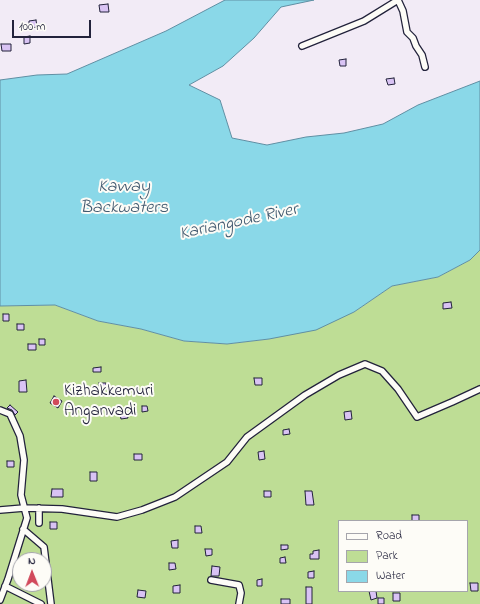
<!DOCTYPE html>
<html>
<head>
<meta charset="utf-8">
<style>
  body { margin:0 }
  #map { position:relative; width:480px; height:604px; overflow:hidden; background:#f2ebf6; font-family:"Indie Flower",sans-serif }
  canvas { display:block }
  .legend { position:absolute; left:338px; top:520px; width:130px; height:72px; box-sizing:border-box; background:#fdfcf7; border:1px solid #a5a5ac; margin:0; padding:5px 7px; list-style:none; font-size:12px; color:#22223b }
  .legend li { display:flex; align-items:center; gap:8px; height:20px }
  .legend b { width:20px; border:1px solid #a5a5ac }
  .north { position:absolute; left:12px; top:552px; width:40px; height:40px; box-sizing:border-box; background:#fdfcf7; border:1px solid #a5a5ac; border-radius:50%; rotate:359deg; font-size:11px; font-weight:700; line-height:16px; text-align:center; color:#22223b }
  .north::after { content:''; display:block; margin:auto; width:14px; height:18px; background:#d1495b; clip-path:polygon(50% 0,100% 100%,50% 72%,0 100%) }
  .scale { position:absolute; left:12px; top:20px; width:79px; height:18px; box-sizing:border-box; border:2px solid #22223b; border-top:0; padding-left:5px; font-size:12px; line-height:14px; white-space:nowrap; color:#22223b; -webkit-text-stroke:3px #fdfcf7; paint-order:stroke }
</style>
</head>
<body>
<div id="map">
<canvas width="480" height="604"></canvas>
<ul class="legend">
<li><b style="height:5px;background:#fdfcf7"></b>Road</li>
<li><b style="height:11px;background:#bedd95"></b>Park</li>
<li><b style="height:11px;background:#8ad8e8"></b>Water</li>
</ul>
<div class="north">N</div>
<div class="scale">100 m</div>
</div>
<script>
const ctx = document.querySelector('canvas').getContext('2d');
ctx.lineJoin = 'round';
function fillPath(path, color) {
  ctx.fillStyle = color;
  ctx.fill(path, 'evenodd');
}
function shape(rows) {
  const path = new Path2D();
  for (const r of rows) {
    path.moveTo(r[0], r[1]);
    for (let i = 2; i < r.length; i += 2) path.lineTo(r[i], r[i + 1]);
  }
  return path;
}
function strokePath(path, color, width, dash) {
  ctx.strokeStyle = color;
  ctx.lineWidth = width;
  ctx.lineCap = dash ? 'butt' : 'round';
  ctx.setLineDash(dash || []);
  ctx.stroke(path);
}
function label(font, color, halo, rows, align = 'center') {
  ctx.font = font + ' "Indie Flower",sans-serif';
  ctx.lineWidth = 4;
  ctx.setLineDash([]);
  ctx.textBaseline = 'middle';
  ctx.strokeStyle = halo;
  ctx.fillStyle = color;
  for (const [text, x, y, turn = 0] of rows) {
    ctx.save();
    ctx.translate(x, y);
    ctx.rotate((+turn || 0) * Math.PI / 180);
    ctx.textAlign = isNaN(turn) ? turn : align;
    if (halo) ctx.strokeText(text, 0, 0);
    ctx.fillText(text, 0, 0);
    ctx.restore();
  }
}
const green = shape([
  [480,250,480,604,0,604,0,306,55,305,98,321,141,329,184,341,227,344,269,339,354,312,392,286,438,277,470,260],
  [339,521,467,521,467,591,339,591],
  [20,560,44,560,44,584,20,584]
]);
const water = shape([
  [225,0,314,0,281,7,254,38,223,66,189,85,220,100,232,138,267,145,306,137,344,133,383,124,418,105,480,81,480,250,470,260,438,277,392,286,354,312,316,330,269,339,227,344,184,341,141,329,98,321,55,305,0,306,0,80,37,75,67,74,166,31,225,0]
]);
const building = shape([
  [108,4,109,12,100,12,99,5,108,4],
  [36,20,37,27,29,28,29,21,36,20],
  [30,36,30,43,24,44,24,37,30,36],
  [1,44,11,44,11,51,2,51,1,44],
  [346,59,346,66,340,66,339,60,346,59],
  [394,78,395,84,388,85,386,79,394,78],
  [451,302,452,308,443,309,443,303,451,302],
  [3,314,9,314,9,321,3,321,3,314],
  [17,324,24,324,24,330,17,330,17,324],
  [39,339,45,339,45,345,39,345,39,339],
  [28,344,36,344,36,350,28,350,28,344],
  [101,367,101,372,93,372,93,368,101,367],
  [254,378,262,378,262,385,255,385,254,378],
  [26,380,27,392,19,392,19,381,26,380],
  [99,383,106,383,106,390,99,390,99,383],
  [54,396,62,401,58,408,50,403,54,396],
  [10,405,18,412,15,415,12,410,7,408,10,405],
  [142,406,147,406,148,411,142,412,142,406],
  [92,409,99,409,99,414,92,414,92,409],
  [351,411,352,419,345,420,344,412,351,411],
  [127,413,128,418,121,419,120,414,127,413],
  [289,429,290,434,283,435,283,430,289,429],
  [264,451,265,459,259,460,258,452,264,451],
  [134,454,142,454,142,460,134,460,134,454],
  [7,461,14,461,14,467,7,467,7,461],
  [90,472,97,472,97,481,90,481,90,472],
  [52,489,63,489,63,497,51,497,52,489],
  [264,491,271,491,271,497,264,497,264,491],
  [305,491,312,491,314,505,306,505,305,491],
  [412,515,419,515,419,521,412,521,412,515],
  [50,522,57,522,57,529,50,529,50,522],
  [195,526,201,526,202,533,195,533,195,526],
  [178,540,178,548,172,548,171,541,178,540],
  [281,545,288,545,288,549,281,550,281,545],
  [205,549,212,549,212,555,206,556,205,549],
  [319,550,319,559,310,559,310,554,313,554,313,551,319,550],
  [285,557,286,563,280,563,280,558,285,557],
  [169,563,175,563,176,569,169,570,169,563],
  [212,566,220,567,219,576,211,576,212,566],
  [314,571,314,578,308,578,308,572,314,571],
  [262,579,262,586,257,586,257,580,262,579],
  [470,583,478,583,478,591,471,591,470,583],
  [180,585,180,593,173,593,173,586,180,585],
  [306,587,312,587,312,604,306,604,306,587],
  [138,590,146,591,145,598,137,597,138,590],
  [369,591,376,591,377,598,371,600,369,591],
  [393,593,400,593,400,601,393,601,393,593],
  [378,598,384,598,384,604,378,604,378,598],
  [281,599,290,599,290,604,281,604,281,599]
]);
const minor = shape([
  [398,0,403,11,407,32,413,38,416,46,422,55,425,67],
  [302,46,364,21,398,0],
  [0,410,10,414,20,436,24,460,21,495,27,518,8,579,0,600],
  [39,508,39,523],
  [0,510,24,508,62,509,117,517,142,510,175,497,227,462,247,437,305,395,339,375,365,364,382,371,398,389,417,417,452,402,480,389],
  [23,529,44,547,51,604],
  [211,580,239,585,241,593,239,604],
  [5,586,41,604]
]);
const markers = [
  [56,402,4,"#d1495b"]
];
const poiNames = [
  ["Kizhakkemuri",64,392],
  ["Anganvadi",64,412]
];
const waterNames = [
  ["Kavvay",124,188],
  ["Backwaters",124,209],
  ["Kariangode River",239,223,-12]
];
fillPath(green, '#bedd95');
fillPath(water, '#8ad8e8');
strokePath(water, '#608fa3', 1);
fillPath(building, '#d9c3f4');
strokePath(building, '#22223b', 1);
strokePath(minor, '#22223b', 8);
strokePath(minor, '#fdfcf7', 5.5);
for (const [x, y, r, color] of markers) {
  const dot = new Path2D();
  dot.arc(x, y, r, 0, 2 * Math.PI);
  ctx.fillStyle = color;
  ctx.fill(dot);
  strokePath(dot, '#fdfcf7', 1.5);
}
label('17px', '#22223b', '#fdfcf7', poiNames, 'left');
label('italic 18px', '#41596f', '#fdfcf7', waterNames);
</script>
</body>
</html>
